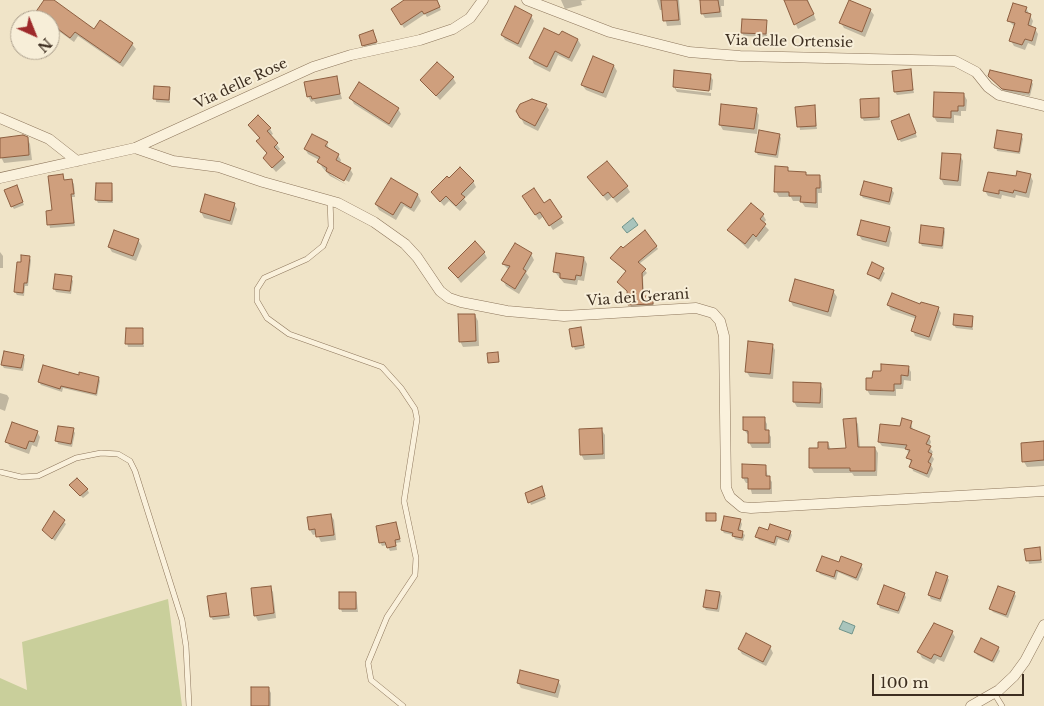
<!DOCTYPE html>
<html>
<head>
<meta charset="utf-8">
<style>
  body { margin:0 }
  #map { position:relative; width:1044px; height:706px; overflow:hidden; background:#f0e4c8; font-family:"Libre Baskerville",serif }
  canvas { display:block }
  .north { position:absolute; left:10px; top:10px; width:50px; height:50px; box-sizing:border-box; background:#f7eed8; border:1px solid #ada18e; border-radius:50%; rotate:136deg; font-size:14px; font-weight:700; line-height:20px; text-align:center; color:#3d2e20 }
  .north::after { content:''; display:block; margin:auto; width:18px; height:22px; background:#9e2a2b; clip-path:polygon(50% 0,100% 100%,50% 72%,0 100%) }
  .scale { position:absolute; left:872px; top:674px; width:152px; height:22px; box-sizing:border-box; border:2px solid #3d2e20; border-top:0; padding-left:6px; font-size:15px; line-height:18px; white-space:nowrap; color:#3d2e20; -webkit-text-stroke:4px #f7eed8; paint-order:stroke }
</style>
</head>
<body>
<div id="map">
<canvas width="1044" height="706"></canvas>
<div class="north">N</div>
<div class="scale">100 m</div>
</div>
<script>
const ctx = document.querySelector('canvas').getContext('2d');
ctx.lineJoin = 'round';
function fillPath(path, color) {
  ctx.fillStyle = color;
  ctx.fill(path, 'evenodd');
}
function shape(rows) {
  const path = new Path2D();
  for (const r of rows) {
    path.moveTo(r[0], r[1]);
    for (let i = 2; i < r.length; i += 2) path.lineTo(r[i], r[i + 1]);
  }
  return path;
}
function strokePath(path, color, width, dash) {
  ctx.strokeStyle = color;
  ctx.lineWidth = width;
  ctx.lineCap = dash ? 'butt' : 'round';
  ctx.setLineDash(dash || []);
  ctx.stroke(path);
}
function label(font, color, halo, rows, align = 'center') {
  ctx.font = font + ' "Libre Baskerville",serif';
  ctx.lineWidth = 4;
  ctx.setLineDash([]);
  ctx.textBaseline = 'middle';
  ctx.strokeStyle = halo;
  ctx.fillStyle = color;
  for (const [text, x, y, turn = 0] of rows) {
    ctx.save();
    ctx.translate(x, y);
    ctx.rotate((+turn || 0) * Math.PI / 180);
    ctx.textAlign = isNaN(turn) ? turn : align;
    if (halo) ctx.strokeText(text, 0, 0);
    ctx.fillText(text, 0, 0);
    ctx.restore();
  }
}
const green = shape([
  [168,599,182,706,0,706,0,678,27,690,22,642]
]);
const water = shape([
  [633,218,638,225,627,233,622,227,633,218],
  [843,621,855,626,852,634,839,629,843,621]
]);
const shadow = shape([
  [46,0,52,0,95,30,101,22,132,44,136,49,123,67,78,36,74,42,50,25,50,20,40,18,37,13],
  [409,0,437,0,441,10,427,17,425,14,404,28,392,9],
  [561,0,587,0,581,1,582,5,565,9],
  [657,0,679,0,681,25,667,26,663,10,660,10],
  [698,0,724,0,724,6,721,6,722,17,705,18,702,13,701,1],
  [785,0,808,0,816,20,798,29],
  [1026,8,1033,21,1031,27,1035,29,1038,34,1035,46,1028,43,1025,50,1014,46,1011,41,1015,27,1009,21],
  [870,10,874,15,865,37,844,28,841,23],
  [531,16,534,21,521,48,505,40,502,35],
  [766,21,767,37,744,36,742,33],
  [374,35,377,46,365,48,363,45],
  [578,40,581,45,572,62,558,55,550,72,534,64,531,58],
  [614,66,617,71,606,98,586,90,582,85],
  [676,71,710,75,713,80,712,90,676,86,676,89,711,93,711,96,677,92,674,87],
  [910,71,914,93,897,95,895,92],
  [990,76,1031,81,1033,84,1030,96,1005,92],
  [336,77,342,99,316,104,314,101,311,102,308,96],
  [453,78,456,83,440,100,421,80],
  [155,88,169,89,170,103,156,102],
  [964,95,967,100,966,111,961,111,961,116,954,115,954,123,937,122,934,117],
  [351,98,398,109,401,114,392,128,354,104],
  [878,100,880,120,864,121,862,118],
  [546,105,549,110,538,131,524,124,521,118],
  [814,107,817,129,800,130,797,108],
  [756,110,759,115,757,134,723,130,720,125],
  [910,119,917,137,901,142,899,139],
  [249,125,270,129,273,134,270,136,280,149,277,152,286,163,276,172,264,158,268,155,261,147,258,141,260,139],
  [779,135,781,138,778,158,758,155,756,152],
  [1021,135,1023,139,1020,154,997,151,996,147],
  [27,138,30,144,32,160,4,163,1,157,0,139],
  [327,143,329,150,338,155,341,160,340,163,350,169,353,174,349,182,330,171,330,174,347,185,330,176,322,167,319,160,308,154,305,149],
  [943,154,960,155,963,161,961,186,944,185,941,179],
  [787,168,790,173,819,176,822,182,822,193,818,193,818,208,805,207,801,201,793,201,791,197,779,197,776,192],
  [1030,175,1033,181,1029,198,1016,195,1015,198,1002,195,1001,199,988,196,985,191],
  [63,176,65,182,72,181,74,184,75,197,72,197,75,226,50,228,47,212,53,211],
  [589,178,627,187,630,192,617,203,612,197,607,201],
  [391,180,418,195,421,201,414,212,404,206,396,220,379,210,376,204],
  [449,180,473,181,476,187,464,199,467,203,460,211,449,201,444,206,432,192],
  [112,184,113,203,98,203,96,199],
  [18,190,24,205,14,209,12,206],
  [892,190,894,193,890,205,863,198,861,195],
  [526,201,544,204,549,201,564,223,553,230,544,216,539,220],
  [234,204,237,209,232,225,204,218,201,212],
  [763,215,766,220,763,224,769,230,759,242,756,239,748,249,728,230],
  [889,228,892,233,889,247,862,240,859,235],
  [944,229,945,232,943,249,922,246,920,242],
  [138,240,142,246,136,261,112,252,109,247],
  [656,246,658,249,639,264,647,273,643,277,644,298,652,297,654,306,631,308,629,292,619,282,626,272,612,258,623,250],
  [0,252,3,256,3,268,0,268],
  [484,252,487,258,461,283,449,268],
  [531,254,534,260,526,273,529,277,519,294,506,286,503,280,509,270,503,264],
  [29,257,31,260,28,286,25,286,24,296,17,295,15,292],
  [584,258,587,264,584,281,578,280,577,285,564,283,554,271],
  [873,264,885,273,881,282,868,273],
  [71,278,73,281,71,294,56,292,54,288],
  [833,291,837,297,831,317,793,306,790,300],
  [888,305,921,305,938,308,941,313,931,341,915,336,913,331,917,319,891,310],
  [475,315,478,321,479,346,463,347,460,341],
  [972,317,973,330,956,328,954,325],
  [580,328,585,348,575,350,574,347],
  [142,329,144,347,128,347,127,343],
  [772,345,775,350,773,379,750,377,746,371],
  [23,356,25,359,23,371,4,368,2,365],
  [908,367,911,372,911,381,904,380,903,389,896,389,896,396,870,395,867,390,874,379],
  [79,377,99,378,100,381,97,396,63,388,62,392,41,385,39,382],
  [820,384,823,389,823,408,797,407,794,402],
  [0,393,7,395,9,398,5,411,0,409],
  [764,419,767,424,767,431,771,437,771,448,752,448,749,442,749,436,744,430],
  [855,419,858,424,860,448,875,448,878,453,877,476,854,476,852,473,814,473,811,468,819,449,828,443,831,450,847,450],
  [911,423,913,430,929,437,931,442,929,447,933,452,931,455,934,459,931,465,933,469,929,478,913,471,907,449,882,446,879,442],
  [601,429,605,435,605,459,584,460,581,454],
  [73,430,75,433,72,447,58,444,57,441],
  [37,432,40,437,37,447,32,445,29,454,10,447,7,442],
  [1044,442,1044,466,1027,467,1024,462,1022,444],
  [765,466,768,477,772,482,772,494,752,494,749,483,746,483,743,478],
  [73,488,87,489,89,493,83,498],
  [543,491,546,499,531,505,530,502],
  [54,513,66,524,55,541,43,530],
  [331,515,334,520,336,540,321,542,317,534,313,535,310,530],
  [740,520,742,524,740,531,745,535,743,541,735,539,733,535,724,533,722,530],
  [395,523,401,542,396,543,397,550,390,551,387,545,382,546,380,542],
  [769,532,790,532,792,535,789,543,778,539,776,546,759,540,757,537],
  [1039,549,1042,563,1029,564,1026,550],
  [840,564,861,565,863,569,858,581,838,572,836,580,820,574,818,571],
  [947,577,949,580,941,602,931,599,929,595],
  [270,587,273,592,276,618,258,621,255,615],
  [720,593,722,596,719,612,706,610,704,607],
  [1014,593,1016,596,1008,618,993,612,991,609],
  [225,594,230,618,213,620,211,617],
  [356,594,358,612,342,612,341,609],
  [904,594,906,597,899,614,880,608,878,604],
  [952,632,955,637,944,662,937,659,934,664,922,658,919,652],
  [770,647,773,653,766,666,742,654,739,649],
  [998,648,1000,651,994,663,977,655,976,652],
  [558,681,561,686,558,698,521,688,518,683],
  [268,688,271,693,271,706,252,706]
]);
const building = shape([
  [44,0,54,0,94,29,100,20,133,43,120,63,75,32,70,38,50,23,50,20,45,20,35,13,44,0],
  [404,0,437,0,440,7,424,14,422,11,401,25,391,9,404,0],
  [661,0,677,0,679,20,663,21,661,0],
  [700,0,718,0,720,12,701,14,700,0],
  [784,0,807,0,814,14,794,25,784,0],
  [849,0,871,9,862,32,839,23,849,0],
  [1013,3,1027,7,1025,12,1031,14,1028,25,1036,28,1032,41,1025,39,1022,45,1009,41,1015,23,1007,21,1013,3],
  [515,6,532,15,518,44,501,35,515,6],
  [742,19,767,20,766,34,741,33,742,19],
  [544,28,559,35,562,31,578,39,569,58,555,51,547,67,529,58,544,28],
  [373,30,377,42,362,46,359,35,373,30],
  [593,56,614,65,603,93,581,85,593,56],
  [437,62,454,77,436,96,420,80,437,62],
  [911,69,913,90,894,92,892,71,911,69],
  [674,70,711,74,709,91,673,87,674,70],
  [990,70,1032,80,1029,93,1002,89,988,76,990,70],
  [337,76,340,94,312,99,311,96,307,97,304,82,337,76],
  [359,82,399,108,389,124,349,98,359,82],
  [154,86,170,87,169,100,153,99,154,86],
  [934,92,964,93,964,106,958,106,958,111,951,111,951,118,933,117,934,92],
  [879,98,879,117,861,118,860,99,879,98],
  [532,99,547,104,535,126,520,118,516,111,520,104,532,99],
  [721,104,757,108,754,129,719,125,721,104],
  [815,105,816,126,797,127,795,107,815,105],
  [909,114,916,133,898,140,891,121,909,114],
  [258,115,271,128,267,131,278,143,274,147,284,157,272,168,263,158,267,153,256,141,260,138,248,125,258,115],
  [759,130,780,134,776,155,755,152,759,130],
  [997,130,1022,134,1019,152,994,148,997,130],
  [312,134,328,142,325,146,339,154,336,160,351,168,344,181,326,171,327,168,317,162,320,157,304,149,312,134],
  [23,135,28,137,29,155,0,158,0,138,23,135],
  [942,153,961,154,958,181,940,179,942,153],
  [607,161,628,186,613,198,608,192,603,196,587,177,607,161],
  [775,166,788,167,788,171,806,172,806,175,820,175,820,188,816,188,816,203,800,202,801,196,789,196,789,192,774,192,775,166],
  [460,167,474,181,461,194,465,197,456,206,446,196,440,202,431,192,447,176,449,178,460,167],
  [1017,171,1031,174,1026,193,1014,190,1013,193,999,190,999,194,983,191,988,172,1016,176,1017,171],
  [63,174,64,180,72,179,74,194,71,194,74,223,47,225,46,211,52,210,48,176,63,174],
  [391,178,418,194,411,208,401,202,393,215,375,204,391,178],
  [864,181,892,188,889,202,860,195,864,181],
  [96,183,112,183,112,201,95,200,96,183],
  [17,185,23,202,11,207,4,190,17,185],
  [534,188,544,203,550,199,562,217,549,226,540,212,535,215,522,196,534,188],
  [205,194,235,203,230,221,200,212,205,194],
  [751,203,764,214,760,219,766,224,756,237,753,234,745,244,727,230,751,203],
  [861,220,890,227,886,242,857,235,861,220],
  [921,225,944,228,942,246,919,243,921,225],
  [114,230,139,239,133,256,108,247,114,230],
  [645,230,657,246,638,262,646,269,642,273,643,296,653,296,653,304,628,305,627,291,617,282,626,271,610,258,621,246,623,248,645,230],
  [475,241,485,252,458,278,448,268,475,241],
  [515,243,532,253,523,269,526,271,515,289,501,280,510,266,502,264,515,243],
  [556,253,584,257,581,276,576,275,575,280,560,278,560,273,553,272,556,253],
  [21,255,30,256,27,283,24,283,23,293,14,292,17,262,21,262,21,255],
  [872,262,884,268,879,279,867,274,872,262],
  [55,274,72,276,70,291,53,289,55,274],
  [795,279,834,290,828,312,789,301,795,279],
  [892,293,920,304,921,302,939,307,929,337,911,331,916,316,887,305,892,293],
  [458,314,475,314,476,341,459,342,458,314],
  [954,314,973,316,972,327,953,325,954,314],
  [581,327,584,345,572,347,569,329,581,327],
  [126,328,143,328,143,344,125,344,126,328],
  [748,341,773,344,770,374,745,372,748,341],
  [4,351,24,355,21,368,1,365,4,351],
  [498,352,499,362,488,363,487,353,498,352],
  [881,364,909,366,908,376,901,375,901,384,894,384,894,391,866,390,866,378,872,378,873,371,881,371,881,364],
  [43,365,79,375,79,372,99,377,96,394,61,386,60,389,38,382,43,365],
  [793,382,821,383,820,403,793,402,793,382],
  [743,417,765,417,765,430,769,430,769,443,748,443,748,431,743,430,743,417],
  [856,418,858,447,875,447,875,471,850,471,850,468,809,468,809,448,818,448,818,442,828,442,828,449,846,448,843,419,856,418],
  [902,418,912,421,910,428,930,436,926,444,931,446,928,452,932,454,928,462,931,464,927,474,909,467,912,460,906,458,910,450,905,449,907,445,878,442,880,424,900,426,902,418],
  [12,422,38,431,34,442,29,441,26,449,5,442,12,422],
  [58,426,74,428,71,444,55,441,58,426],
  [602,428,603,454,580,455,579,429,602,428],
  [1044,441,1044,460,1022,462,1021,443,1044,441],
  [742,464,766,465,766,476,770,476,770,489,748,489,748,478,742,478,742,464],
  [77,478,88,489,80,496,69,485,77,478],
  [542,486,545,496,528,503,525,493,542,486],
  [54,511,65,520,52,539,42,530,54,511],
  [706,513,716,513,716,521,706,521,706,513],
  [331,514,334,535,316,537,315,529,309,530,307,517,331,514],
  [724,516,741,519,738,530,743,531,742,538,732,536,733,533,721,530,724,516],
  [396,522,400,539,395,540,396,546,387,548,385,542,379,543,376,526,396,522],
  [770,524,791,531,788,540,776,536,774,543,755,537,759,527,768,530,770,524],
  [1040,547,1041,560,1026,561,1024,549,1040,547],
  [822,556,839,562,841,556,862,564,856,578,836,570,834,577,816,571,822,556],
  [936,572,948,576,940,599,928,595,936,572],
  [884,585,905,593,898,611,877,604,884,585],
  [271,586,274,613,254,616,251,588,271,586],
  [998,586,1015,592,1006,615,989,609,998,586],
  [706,590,720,592,717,609,703,607,706,590],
  [339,592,356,592,356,609,339,609,339,592],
  [226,593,229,615,210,617,207,596,226,593],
  [934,623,953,631,941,657,934,654,931,659,917,652,934,623],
  [746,633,771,646,763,662,738,649,746,633],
  [981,638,999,647,992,661,974,652,981,638],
  [520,670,559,680,555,693,517,683,520,670],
  [251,687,269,687,269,706,251,706,251,687]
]);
const lane = shape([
  [330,200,331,227,323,246,307,259,264,278,257,289,257,301,267,318,289,334,382,367,401,388,415,409,417,419,404,501,416,558,415,575,387,617,368,663,371,680,403,706],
  [0,472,21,477,38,476,76,458,101,453,118,454,130,461,135,471,182,620,186,646,189,706],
  [994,693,1002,706]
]);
const street = shape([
  [527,0,610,32,689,52,740,56,955,61,976,72,988,87,999,95,1044,106],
  [0,118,49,139,77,161],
  [135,148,173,161,219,167,263,182,338,203,374,222,405,244,417,257,440,291,449,298,461,302,507,311,564,316,696,308,713,313,720,321,724,336,726,488,730,497,742,507,751,508,1044,491],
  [0,178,135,148,313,67,351,55,420,40,453,29,470,18,483,0],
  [971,706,999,690,1014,676,1025,661,1044,625]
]);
const streetNames = [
  ["Via delle Ortensie",789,42,1],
  ["Via delle Rose",241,84,-25],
  ["Via dei Gerani",638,298,-4]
];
fillPath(green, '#c9cf9b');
fillPath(water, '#a9c4bc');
strokePath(water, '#6f938a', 1);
fillPath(shadow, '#0003');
fillPath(building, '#cf9f7d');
strokePath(building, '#8d5f41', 1);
strokePath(lane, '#8d765c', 6);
strokePath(street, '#8d765c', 11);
strokePath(lane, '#faf1dc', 5);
strokePath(street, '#faf1dc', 10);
label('14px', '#3d2e20', '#f7eed8', streetNames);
</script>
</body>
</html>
